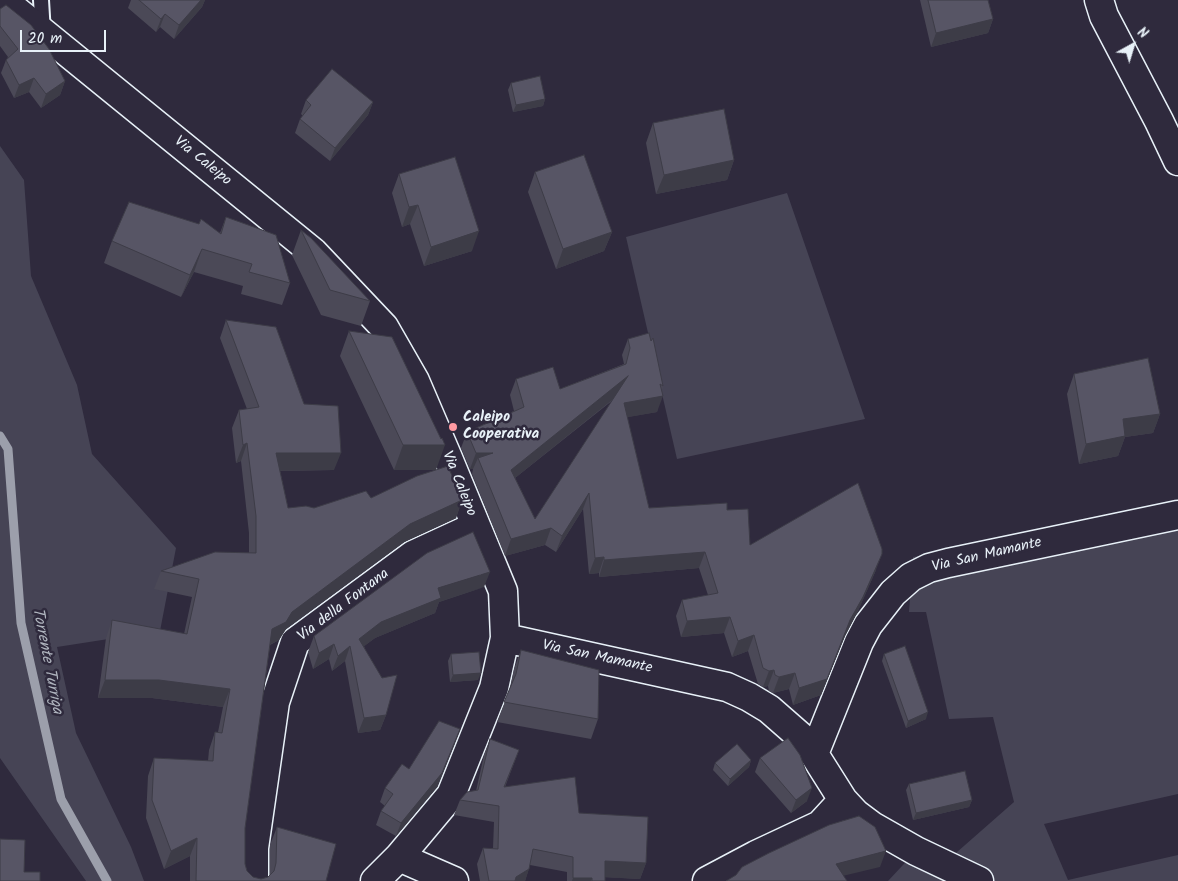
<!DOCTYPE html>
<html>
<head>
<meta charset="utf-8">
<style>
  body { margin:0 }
  #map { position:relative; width:1178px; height:881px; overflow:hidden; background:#2f2a3d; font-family:Kalam,sans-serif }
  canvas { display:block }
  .north { position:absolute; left:1108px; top:20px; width:50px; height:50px; -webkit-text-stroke:4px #2f2a3d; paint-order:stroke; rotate:39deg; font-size:14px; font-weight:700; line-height:20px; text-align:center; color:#e8f1f8 }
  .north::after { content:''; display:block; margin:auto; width:18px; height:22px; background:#e8f1f8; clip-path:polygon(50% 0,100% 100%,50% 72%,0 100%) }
  .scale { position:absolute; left:20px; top:30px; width:86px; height:22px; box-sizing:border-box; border:2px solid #e8f1f8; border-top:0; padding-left:6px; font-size:15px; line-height:18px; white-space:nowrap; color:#e8f1f8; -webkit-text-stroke:4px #2f2a3d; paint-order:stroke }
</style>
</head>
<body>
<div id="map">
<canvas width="1178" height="881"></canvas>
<div class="north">N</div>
<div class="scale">20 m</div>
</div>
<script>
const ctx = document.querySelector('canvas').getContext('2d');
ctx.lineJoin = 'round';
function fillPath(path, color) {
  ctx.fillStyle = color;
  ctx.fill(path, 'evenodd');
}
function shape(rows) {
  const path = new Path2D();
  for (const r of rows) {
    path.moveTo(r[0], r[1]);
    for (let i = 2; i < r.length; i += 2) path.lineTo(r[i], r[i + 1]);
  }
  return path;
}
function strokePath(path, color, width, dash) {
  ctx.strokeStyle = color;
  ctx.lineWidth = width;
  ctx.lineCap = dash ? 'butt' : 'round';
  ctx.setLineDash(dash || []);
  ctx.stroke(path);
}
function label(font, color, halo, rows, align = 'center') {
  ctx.font = font + ' Kalam,sans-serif';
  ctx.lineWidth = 5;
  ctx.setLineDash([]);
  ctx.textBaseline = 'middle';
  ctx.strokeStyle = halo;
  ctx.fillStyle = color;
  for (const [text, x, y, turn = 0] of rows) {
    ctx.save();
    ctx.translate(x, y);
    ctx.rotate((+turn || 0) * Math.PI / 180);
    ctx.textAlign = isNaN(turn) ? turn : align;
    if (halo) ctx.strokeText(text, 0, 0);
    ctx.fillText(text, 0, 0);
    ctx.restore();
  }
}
const green = shape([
  [0,146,24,180,31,276,77,385,92,454,176,548,160,631,57,647,76,733,131,847,144,881,86,881,0,758],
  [787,193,865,419,677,459,626,237],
  [1178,511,1178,794,1044,824,1068,880,1178,855,1178,881,888,881,916,851,940,867,1014,802,993,717,949,719,926,612,909,612,913,557]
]);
const stream = shape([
  [0,436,8,449,21,623,61,799,107,881]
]);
const lane = shape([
  [41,0,43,33]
]);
const street = shape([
  [3,0,313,252,384,327,415,381,448,458,503,591,505,638,494,688,451,795,399,857,375,881],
  [1099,0,1104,16,1159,121,1178,161],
  [505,638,727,687,749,697,769,709,801,737,814,754],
  [843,800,856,814,872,826,916,851,979,881],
  [399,857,454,881],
  [254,881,254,848,275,702,295,642,413,555,476,526],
  [707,881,756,855,820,825,843,800,814,754,859,642,868,625,893,593,911,577,929,568,948,563,1178,515]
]);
const wall = shape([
  [131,0,205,0,202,7,174,39,160,27,156,32,128,8],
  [920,0,988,0,993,19,988,33,931,47],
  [0,9,65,81,60,95,41,108,29,92,14,98,1,73,6,60,8,57,0,46],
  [511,83,545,99,543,106,513,112,508,90],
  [306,100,373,102,368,115,330,161,295,133,300,119,303,116,301,114],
  [653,123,734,160,727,180,656,194,646,143],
  [535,172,612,232,604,251,556,269,528,192],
  [399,174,472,251,424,266,410,224,402,227,392,193],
  [226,217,290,283,282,305,241,294,243,286,194,272,181,297,104,263,112,241,220,233],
  [301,230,370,301,361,326,321,315,292,255],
  [226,320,304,404,334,470,280,471,288,508,314,508,371,498,436,470,394,470,340,356,349,331,436,470,462,500,456,518,404,542,286,629,279,640,270,645,245,828,245,864,247,871,253,877,261,879,268,877,270,875,270,845,277,827,326,881,190,881,190,856,164,869,146,818,148,776,154,758,208,761,209,750,215,732,218,732,223,707,152,698,98,698,106,638,112,620,184,634,192,597,154,589,161,571,249,553,249,533,241,461,236,463,232,428,239,410,247,409,220,338],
  [628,339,663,386,657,412,627,417,649,508,727,510,750,545,876,570,857,613,845,636,821,695,793,705,789,689,773,693,769,691,768,686,763,687,758,684,748,651,732,657,724,633,681,637,676,616,682,600,708,595,699,568,599,577,599,573,589,574,583,509,556,552,545,545,505,556,472,474,473,469,470,469,461,448,467,432,514,411,510,395,516,379,560,389,624,364,622,355],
  [613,400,535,519,515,478],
  [1074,374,1160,414,1153,433,1125,437,1118,456,1079,464,1067,394],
  [484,587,439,602,435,613,375,638,364,646,386,715,380,730,358,733,345,661,332,671,329,659,313,669,308,652,314,636],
  [521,650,598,719,591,739,497,722,510,689,514,669],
  [451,654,478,680,450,682,448,661],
  [884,654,926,719,906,728,882,661],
  [490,739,519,750,505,787,579,813,646,863,640,879,605,877,605,881,567,881,567,872,530,865,525,881,480,881,477,864,483,848,493,848,494,822,454,815,460,800,476,791,484,755],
  [455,743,437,787,396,836,376,825,381,811,385,806,380,802,385,788,409,769],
  [760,758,807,801,791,813,755,772],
  [751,760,749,767,728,786,713,770,715,763],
  [909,784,972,800,969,807,913,820,906,790]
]);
const shadedWall = shape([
  [201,0,205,0,202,7,174,39,179,25],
  [165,14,160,27,156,32,161,19],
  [993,19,988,33,931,47,936,33],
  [34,78,29,92,14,98,19,85],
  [65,81,60,95,41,108,46,94],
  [545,99,543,106,513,112,516,105],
  [373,102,368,115,330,161,335,148],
  [734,160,727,180,656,194,664,175],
  [418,205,410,224,402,227,409,207],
  [479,231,472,251,424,266,431,247],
  [612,232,604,251,556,269,563,249],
  [202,249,194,272,181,297,190,275],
  [628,376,622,392,505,486,511,470],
  [663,396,657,412,618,419,624,403],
  [1160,414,1153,433,1125,437,1118,456,1079,464,1086,444,1123,419],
  [247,443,241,461,236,463,243,445],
  [403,445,445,445,436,470,394,470],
  [276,453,341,453,334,470,270,471],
  [476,453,493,453,478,458,473,469,470,469],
  [589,493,583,509,556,552,562,536],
  [462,500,456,518,404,542,286,629,279,640,265,647,272,629,292,612,410,524],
  [551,528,545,545,505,556,511,539],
  [705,552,699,568,599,577,604,560],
  [882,554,876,570,857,613,845,636,821,695,793,705,799,688,850,620],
  [604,557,599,573,589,574,595,558],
  [490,572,484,587,439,602,435,613,375,638,354,654,359,639,381,622,438,588],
  [730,617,724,633,681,637,687,621],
  [754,635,748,651,732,657,738,641],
  [334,644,329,659,313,669,319,653],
  [350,646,345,661,332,671,338,656],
  [774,670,768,686,763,687,769,671],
  [481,673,478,680,450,682,453,675],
  [795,673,789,689,773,693,779,677],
  [105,680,159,680,230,689,223,707,152,698,98,698],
  [928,712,926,719,906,728,908,721],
  [386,715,380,730,358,733,364,718],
  [460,729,437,787,396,836,401,823],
  [751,760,749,767,728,786,730,779],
  [812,788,807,801,791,813,796,800],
  [972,800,969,807,913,820,916,813],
  [197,838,190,856,164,869,171,851],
  [886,851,880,867,830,879,836,864],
  [605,861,646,863,640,879,600,877],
  [529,869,525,881,515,881,516,877],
  [573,878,592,878,591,881,572,881]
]);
const building = shape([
  [139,0,201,0,179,25,165,14,161,19,139,0],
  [928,0,988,0,993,19,936,33,928,0],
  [6,5,31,25,49,49,65,81,46,94,34,78,19,85,6,60,18,49,0,26,0,9,6,5],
  [332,69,373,102,335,148,300,119,311,105,306,100,332,69],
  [540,76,545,99,516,105,511,83,540,76],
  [724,109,734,160,664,175,653,123,724,109],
  [584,155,612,232,563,249,535,172,584,155],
  [455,157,479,231,431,247,418,205,409,207,399,174,455,157],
  [129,202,199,224,201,219,221,234,226,217,276,235,290,283,249,272,252,264,202,249,190,275,112,241,129,202],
  [301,230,311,238,370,301,330,290,301,230],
  [226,320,276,327,304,404,338,406,341,453,276,453,288,508,306,506,314,508,366,491,371,498,417,476,448,466,462,500,410,524,292,612,286,622,272,629,245,828,245,864,247,871,253,877,261,879,268,877,274,871,276,863,277,827,336,844,326,881,196,881,197,838,171,851,152,800,154,758,213,761,215,732,222,733,230,689,159,680,105,680,112,620,187,634,199,579,161,571,215,552,256,553,256,516,247,443,243,445,239,410,259,407,226,320],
  [349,331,392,337,441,439,442,438,445,445,403,445,349,331],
  [649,333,651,341,653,338,663,386,660,384,663,396,624,403,649,508,727,503,727,510,748,509,750,545,858,483,882,549,882,554,863,597,850,620,827,679,799,688,795,673,779,677,775,675,774,670,769,671,763,668,754,635,738,641,730,617,687,621,682,600,718,593,705,552,604,560,604,557,595,558,589,493,562,536,551,528,511,539,478,458,493,453,476,453,467,432,524,407,516,379,553,367,560,389,626,364,630,348,628,339,649,333],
  [628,376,535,519,511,470,628,376],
  [1148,358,1160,414,1123,419,1125,436,1086,444,1074,374,1148,358],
  [473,532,490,572,438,588,441,598,381,622,359,639,382,678,397,675,386,715,364,718,350,646,338,656,334,644,319,653,314,636,427,553,473,532],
  [905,646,928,712,908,721,884,654,905,646],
  [521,650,599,670,598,719,504,702,516,674,521,650],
  [479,652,481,673,453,675,451,654,479,652],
  [439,721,460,729,442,773,401,823,381,811,393,794,385,788,402,764,409,769,439,721],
  [788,738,800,755,812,788,796,800,760,758,788,738],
  [490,739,519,750,504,787,575,777,579,813,648,817,646,863,605,861,605,881,592,881,592,878,573,878,573,857,533,849,529,869,516,877,515,881,489,881,483,848,498,849,499,806,460,800,467,792,478,790,490,739],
  [737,744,751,760,730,779,715,763,737,744],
  [965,771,972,800,916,813,909,784,965,771],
  [859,816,875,827,886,851,836,864,847,881,726,881,736,875,742,867,769,853,829,825,859,816],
  [0,839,25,840,24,872,40,872,40,881,0,881,0,839]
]);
const markers = [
  [453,427,5,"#ff9aa2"]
];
const streetNames = [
  ["Via Caleipo",202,162,39],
  ["Via Caleipo",458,484,68],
  ["Via San Mamante",987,556,-13],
  ["Via della Fontana",344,606,-37],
  ["Via San Mamante",597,658,12]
];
const poiNames = [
  ["Caleipo",463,418],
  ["Cooperativa",463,435]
];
const waterNames = [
  ["Torrente Turriga",46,661,79]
];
fillPath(green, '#464455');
strokePath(stream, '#9c9fab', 9);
strokePath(lane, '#e8f1f8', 18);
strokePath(street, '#e8f1f8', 31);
strokePath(lane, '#2f2a3d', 14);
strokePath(street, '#2f2a3d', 28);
fillPath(wall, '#4b4957');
fillPath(shadedWall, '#3d3c47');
fillPath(building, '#575565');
strokePath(building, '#3d3c47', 1);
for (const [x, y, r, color] of markers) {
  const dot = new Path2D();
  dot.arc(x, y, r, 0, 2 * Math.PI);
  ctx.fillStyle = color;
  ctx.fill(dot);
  strokePath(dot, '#2f2a3d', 2);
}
label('15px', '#e8f1f8', '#2f2a3d', streetNames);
label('bold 15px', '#e8f1f8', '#2f2a3d', poiNames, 'left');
label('italic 16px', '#afb4be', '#2f2a3d', waterNames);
</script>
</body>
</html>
